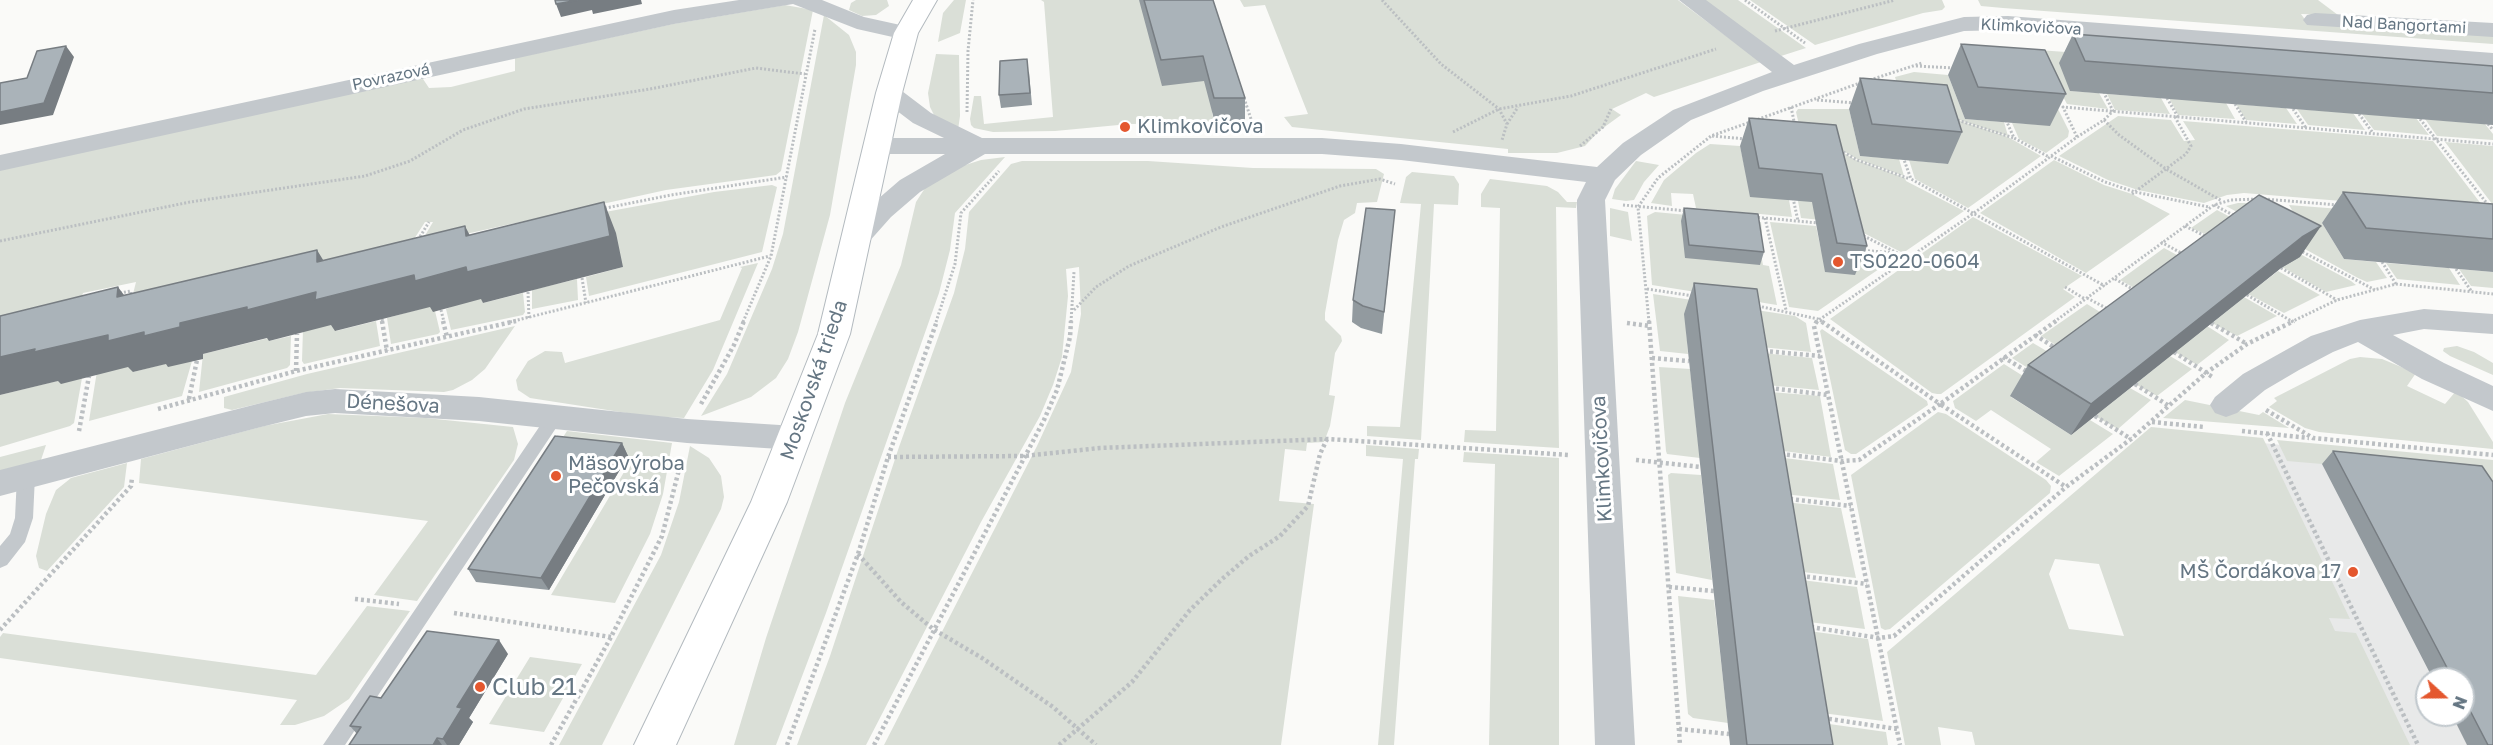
<!DOCTYPE html>
<html>
<head>
<meta charset="utf-8">
<style>
  body { margin:0 }
  #map { position:relative; width:2493px; height:745px; overflow:hidden; background:#fafaf8; font-family:"Golos Text",sans-serif }
  canvas { display:block }
  .north { position:absolute; left:2415px; top:667px; width:60px; height:60px; box-sizing:border-box; background:#fff; border:2px solid #c1c8cd; border-radius:50%; rotate:111deg; font-size:16px; font-weight:700; line-height:24px; text-align:center; color:#657683 }
  .north::after { content:''; display:block; margin:auto; width:21px; height:27px; background:#e4572e; clip-path:polygon(50% 0,100% 100%,50% 72%,0 100%) }
</style>
</head>
<body>
<div id="map">
<canvas width="2493" height="745"></canvas>
<div class="north">N</div>
</div>
<script>
const ctx = document.querySelector('canvas').getContext('2d');
ctx.lineJoin = 'round';
function fillPath(path, color) {
  ctx.fillStyle = color;
  ctx.fill(path, 'evenodd');
}
function shape(rows) {
  const path = new Path2D();
  for (const r of rows) {
    path.moveTo(r[0], r[1]);
    for (let i = 2; i < r.length; i += 2) path.lineTo(r[i], r[i + 1]);
  }
  return path;
}
function strokePath(path, color, width, dash) {
  ctx.strokeStyle = color;
  ctx.lineWidth = width;
  ctx.lineCap = dash ? 'butt' : 'round';
  ctx.setLineDash(dash || []);
  ctx.stroke(path);
}
function label(font, color, halo, rows, align = 'center') {
  ctx.font = font + ' "Golos Text",sans-serif';
  ctx.lineWidth = 6;
  ctx.setLineDash([]);
  ctx.textBaseline = 'middle';
  ctx.strokeStyle = halo;
  ctx.fillStyle = color;
  for (const [text, x, y, turn = 0] of rows) {
    ctx.save();
    ctx.translate(x, y);
    ctx.rotate((+turn || 0) * Math.PI / 180);
    ctx.textAlign = isNaN(turn) ? turn : align;
    if (halo) ctx.strokeText(text, 0, 0);
    ctx.fillText(text, 0, 0);
    ctx.restore();
  }
}
const built = shape([
  [2222,439,2493,466,2493,745,2283,745],
  [2427,679,2463,679,2463,715,2427,715]
]);
const green = shape([
  [856,0,887,0,889,6,876,15,862,16,849,10,851,3],
  [954,0,966,0,960,33,938,42,943,13],
  [1041,0,1139,0,1232,78,1212,113,1215,123,1129,124,1055,131,993,132,974,128,971,125,970,119,974,96,981,96,984,124,1053,117,1044,2],
  [1240,0,1678,0,1761,62,1654,97,1646,93,1612,109,1621,115,1599,131,1585,146,1557,153,1508,153,1508,149,1292,127,1284,117,1308,114,1265,5,1244,7],
  [1702,0,1738,0,1806,48,1781,56],
  [1750,0,1942,0,1945,7,1942,10,1923,13,1815,45],
  [1978,0,2318,0,2338,15,2301,14,2306,21,2493,35,2493,44,2003,8,1981,6],
  [785,5,813,10,781,171,776,175,666,190,420,244,433,222,425,222,409,247,131,302,136,282,83,293,77,313,0,328,0,169,405,81,423,79,429,88,451,87,515,71,515,58,673,24],
  [824,15,849,35,856,52,856,65,830,215,798,332,788,359,776,378,751,397,701,416,727,374,772,269,783,234],
  [2009,48,2028,49,2069,131,2068,137,2046,153,2019,139,2012,123,2050,125],
  [2038,50,2080,53,2070,91,2099,93,2108,109,2067,104],
  [936,54,959,55,960,116,958,130,934,115,930,107,928,93],
  [1914,72,1948,75,1965,119,2004,122,2008,136,1902,101,1895,77],
  [2107,94,2161,98,2170,114,2115,110],
  [2169,98,2226,103,2235,119,2178,115],
  [1903,102,2008,137,2041,156,1968,208,1915,179,1909,160,1948,164],
  [2236,104,2286,108,2297,124,2246,120],
  [1798,109,1849,109,1860,156,1899,159,1904,176,1857,159,1799,125,1796,112],
  [2297,109,2353,113,2365,130,2308,125],
  [2362,114,2416,118,2429,135,2374,130],
  [2118,116,2171,120,2184,141,2195,140,2183,121,2433,141,2488,213,2244,193,2227,195,2204,203,2138,190,2108,180,2059,156],
  [2425,119,2485,124,2493,134,2493,140,2437,136],
  [1800,128,1856,160,1905,178,1906,181,1964,211,1903,253,1842,222,1801,218,1798,201],
  [2445,142,2493,146,2493,205],
  [1710,144,1740,146,1745,169,1789,200,1792,217,1696,208,1693,194,1671,193,1672,206,1651,203,1664,180,1696,153],
  [1005,157,955,213,950,250,939,293,826,613,776,745,734,745,766,638,845,403,901,265,916,202,927,185,956,168,981,160],
  [2054,160,2104,185,2132,194,2170,214,2086,273,1980,213],
  [1022,161,1148,161,1253,168,1376,169,1384,174,1377,202,1357,203,1355,213,1344,220,1338,240,1325,313,1325,320,1341,336,1342,341,1335,353,1329,395,1335,396,1330,426,1324,442,1307,443,1306,451,1285,449,1279,501,1314,504,1281,745,884,745,1037,446,1071,372,1081,314,1079,267,1066,269,1068,296,1062,357,1053,385,1040,416,981,522,866,745,797,745,830,656,899,447,954,293,965,249,969,212,1011,164],
  [1636,161,1659,165,1644,182,1634,200,1626,201,1612,199,1615,189],
  [1412,172,1454,176,1459,184,1458,205,1434,204,1421,440,1367,436,1367,426,1400,427,1421,204,1400,203,1406,177],
  [1490,179,1547,186,1558,192,1567,202,1577,202,1576,208,1556,207,1559,448,1464,442,1465,430,1496,431,1500,208,1481,207,1481,194],
  [772,185,777,187,762,252,589,296,586,277,623,267,567,219,714,192],
  [2238,203,2258,203,2310,241,2289,205,2353,210,2322,223,2344,259,2376,262,2387,278,2367,282,2358,278,2226,206],
  [1610,208,1628,212,1632,241,1610,236],
  [2217,210,2351,281,2356,285,2326,292,2282,267,2191,228],
  [1655,212,1761,222,1762,233,1757,233,1763,265,1769,266,1777,305,1652,285,1647,216],
  [1973,217,2082,276,2063,289,2075,297,1941,394,1937,394,1932,393,1830,319],
  [1770,222,1816,226,1821,250,1895,258,1818,311,1789,307],
  [2164,248,2190,262,2147,295,2120,280],
  [758,263,713,370,684,418,646,416,530,398,518,390,516,380,528,361,545,351,562,352,565,363,720,320,742,268,740,267],
  [2386,263,2449,268,2460,285,2397,279],
  [2459,269,2493,272,2493,288,2471,286],
  [2278,271,2320,295,2284,313,2248,294],
  [577,279,578,300,532,309,532,290],
  [523,293,525,312,523,315,451,330,446,309,481,294,483,303],
  [1653,294,1795,316,1806,323,1811,352,1751,346,1685,314,1688,354,1660,351],
  [2244,297,2277,316,2237,336,2212,323],
  [2087,304,2113,320,2069,353,2041,336],
  [431,306,435,311,440,332,438,334,391,344,387,318],
  [336,321,336,331,376,321,380,346,304,364,302,361,303,329],
  [515,326,485,369,472,380,453,390,444,392,340,388,303,393,232,410,224,408,224,397,307,374],
  [2207,326,2229,340,2197,365,2175,352],
  [1822,329,1927,401,1928,405,1856,454,1851,454,1845,450,1820,331],
  [291,336,290,365,287,368,199,392,203,354,269,338,269,341],
  [2033,343,2060,359,2039,375,2012,358],
  [2457,346,2474,352,2493,363,2493,375,2450,356,2443,351,2444,348],
  [1752,352,1812,358,1819,390,1756,384],
  [2170,356,2192,369,2157,396,2135,384],
  [2360,357,2382,359,2416,373,2407,386,2445,404,2456,391,2468,402,2493,442,2493,449,2319,432,2305,428,2269,407,2277,401,2274,398,2350,359],
  [133,361,133,372,168,363,192,361,182,396,89,421,97,371],
  [2004,364,2031,381,2011,397,2071,435,2090,420,2113,434,2059,476,2036,462,2051,449,1991,410,1976,421,1955,408,1953,401],
  [1659,367,1690,369,1700,458,1667,454,1666,451],
  [82,378,74,423,70,426,0,447,0,395,61,380],
  [2130,388,2151,400,2118,429,2095,416],
  [1758,391,1820,396,1831,457,1767,449],
  [2185,400,2259,415,2263,412,2289,428,2163,418],
  [1938,412,1946,414,2046,480,2051,486,2050,493,1890,629,1885,630,1881,628,1851,475],
  [328,414,426,418,513,427,518,444,514,460,417,601,374,595,428,521,139,483,141,459,264,426],
  [2151,427,2263,438,2350,619,2329,618,2335,631,2356,633,2410,745,1975,745,1972,732,1938,727,1941,745,1905,745,1887,652],
  [2055,559,2099,564,2124,636,2069,629,2049,574],
  [567,431,672,443,663,494,650,534,615,603,551,595,633,457,552,454],
  [2277,440,2493,460,2493,511,2322,464,2287,461],
  [46,445,41,460,0,472,0,457],
  [1366,445,1419,449,1418,459,1415,459,1394,745,1378,745,1403,459,1366,456],
  [690,446,709,458,721,476,724,497,721,509,602,745,559,745,661,555,679,502],
  [1464,452,1559,458,1559,745,1489,745,1495,464,1463,462],
  [1768,456,1833,464,1840,500,1774,493],
  [127,463,124,487,47,571,39,568,36,556,46,514,56,490,71,478],
  [1671,473,1701,475,1712,580,1676,573,1668,475],
  [1775,501,1841,508,1856,578,1785,570],
  [1786,578,1857,587,1865,629,1793,620],
  [1678,596,1714,600,1728,723,1693,718,1688,714],
  [367,606,410,611,349,699,324,716,295,725,280,725,297,700,0,658,0,637,3,633,316,675],
  [1794,629,1868,639,1883,721,1807,711],
  [530,657,582,664,544,732,489,724],
  [1808,721,1886,732,1888,745,1812,745]
]);
const pathFar1 = shape([
  [1382,0,1441,64,1499,109,1507,124,1502,140],
  [1745,0,1805,43],
  [1775,31,1895,0],
  [1916,66,1954,68],
  [1870,80,1922,63],
  [1244,98,1252,122],
  [2167,98,2178,117],
  [1817,100,1855,103],
  [2235,104,2246,122],
  [1791,107,1795,126],
  [2293,109,2306,128],
  [967,112,968,51,973,0],
  [2359,114,2373,133],
  [1954,119,2014,138],
  [2420,119,2493,211],
  [2006,120,2014,138,2049,157],
  [2104,120,2119,135,2166,169,2222,201],
  [1507,124,1518,107],
  [2488,124,2493,130],
  [1453,132,1499,109,1571,96,1716,49],
  [1712,136,1746,139],
  [2077,137,2104,120,2113,111,2104,93],
  [1580,146,1603,127,1611,109],
  [1840,150,1857,160,1910,179],
  [2051,156,2105,182,2135,192,2209,207],
  [1903,157,1911,179,2105,286],
  [2132,194,2186,154,2191,146,2175,117],
  [1793,198,1798,221],
  [2264,199,2338,205],
  [1623,205,1687,211],
  [2214,205,2237,217],
  [601,209,671,195,787,177],
  [1754,217,1818,223],
  [1765,218,1786,310],
  [2185,226,2209,238],
  [1860,234,1907,258],
  [418,240,429,222],
  [0,241,190,202,365,176,410,161,463,130,524,109,650,89,756,68,805,74],
  [2161,242,2185,255],
  [1860,250,1894,253],
  [2299,250,2375,290],
  [2382,262,2396,284],
  [2281,268,2337,300],
  [2456,269,2472,292],
  [582,278,586,303],
  [2115,279,2136,291],
  [2065,287,2085,299],
  [1647,289,1694,296],
  [528,292,529,318],
  [120,293,131,291,130,299],
  [2247,295,2293,322],
  [2087,298,2108,309],
  [1758,306,1818,319,1823,322],
  [441,310,444,322],
  [1074,310,1096,287,1129,266,1221,227,1340,186,1380,179,1395,184],
  [382,319,383,322],
  [510,322,770,256],
  [743,322,771,256,815,29],
  [936,322,955,264,961,213,999,171],
  [1071,322,1074,272],
  [1649,322,1638,207,1658,178,1711,136,1860,83],
  [1816,322,1974,213,2077,137,2063,107,2493,144],
  [2054,322,2214,205,2231,200,2257,199],
  [2291,322,2337,300,2396,284,2493,294]
]);
const path = shape([
  [382,321,387,351],
  [443,321,447,337],
  [1649,321,1680,745],
  [1817,321,1814,326,1900,745],
  [2056,321,1940,404,2066,487,2131,439,2206,373,2247,344,2294,321],
  [1627,323,1650,326],
  [2211,323,2247,344],
  [2035,335,2057,349],
  [1764,351,1820,356],
  [2174,352,2214,378],
  [2003,357,2028,372],
  [1652,358,1689,361],
  [296,371,297,334],
  [2135,384,2169,406],
  [1770,388,1828,395],
  [189,399,197,360],
  [701,404,734,345,744,321],
  [158,409,296,371,516,321],
  [2266,410,2313,438,2493,455],
  [2095,416,2131,439],
  [2152,422,2204,427],
  [79,431,89,376],
  [2242,431,2309,438],
  [2267,433,2418,745],
  [1781,454,1842,461,1859,460,1940,404,1821,321],
  [888,457,1024,456,1100,448,1328,439,1569,455],
  [1636,460,1701,467],
  [1790,499,1851,506],
  [858,554,901,602,933,629,982,658,1053,707,1096,745],
  [1801,576,1867,584],
  [1669,587,1714,591],
  [355,599,399,604],
  [454,613,611,637],
  [1811,627,1879,638,1894,636,2066,487],
  [0,630,131,486,132,478],
  [1823,718,1897,729],
  [1679,729,1729,734],
  [551,745,611,637,662,536,682,458],
  [787,745,858,554,888,457,937,321],
  [874,745,1044,420,1057,390,1070,337,1071,321],
  [1059,745,1132,682,1190,610,1222,579,1249,556,1280,536,1308,506,1320,454,1327,439]
]);
const lane = shape([
  [554,412,560,414,563,418,560,422,345,745,323,745,548,414,554,412],
  [26,469,32,471,35,476,33,518,25,542,7,565,0,568,0,546,10,534,15,518,17,476,20,471,26,469]
]);
const street = shape([
  [739,0,822,0,864,17,914,28,918,33,914,38,906,40,857,29,793,4,674,24,0,171,0,155,674,10,739,0],
  [1679,0,1706,0,1794,65,1859,44,1964,17,2008,16,2493,53,2493,67,2008,30,1964,31,1877,54,1763,91,1691,120,1641,155,1615,180,1605,200,1635,745,1595,745,1577,208,1577,200,1586,182,1401,160,1322,154,985,154,920,192,891,217,867,244,857,247,847,244,843,238,871,205,900,180,945,154,877,154,868,152,864,146,868,140,877,138,944,138,913,123,880,98,876,93,880,88,889,85,898,88,931,113,982,138,1322,138,1401,144,1597,167,1623,143,1673,110,1772,72,1679,0],
  [2315,13,2493,23,2493,37,2307,25,2303,20,2307,15,2315,13],
  [2424,309,2493,314,2493,334,2424,329,2393,335,2444,363,2493,386,2493,411,2422,379,2358,342,2333,352,2299,370,2265,390,2237,413,2226,417,2215,413,2210,405,2215,397,2243,374,2311,336,2360,320,2424,309],
  [335,389,479,397,687,419,795,426,807,429,811,438,807,447,795,450,687,443,479,421,335,413,306,416,261,427,0,496,0,470,261,403,306,392,335,389]
]);
const secondary = shape([
  [913,0,937,0,918,33,902,93,850,334,787,502,676,745,634,745,751,502,818,334,876,93,894,33,913,0]
]);
const wall = shape([
  [1139,0,1213,0,1245,98,1245,123,1215,123,1204,81,1162,86],
  [2073,34,2493,66,2493,125,2070,91,2059,63],
  [1961,44,2066,94,2050,126,1965,119,1948,75],
  [1029,72,1032,105,1001,108,999,95],
  [1860,78,1962,132,1948,164,1860,156,1849,109],
  [1749,118,1836,125,1867,246,1855,275,1825,272,1812,202,1750,197,1740,146],
  [2343,192,2493,204,2493,272,2344,259,2322,223],
  [1684,208,1764,252,1760,265,1685,258,1681,221],
  [1395,210,1382,334,1361,328,1352,322,1353,300],
  [2300,257,2281,268,2071,435,2010,396,2028,365],
  [1694,283,1833,745,1730,745,1684,314],
  [622,443,628,456,549,590,476,582,468,569],
  [2333,451,2482,466,2493,482,2493,745,2467,745,2452,715,2463,715,2463,679,2433,679,2322,464],
  [508,654,469,718,473,722,459,745,349,745,357,734,350,726,381,698]
]);
const shadedWall = shape([
  [578,0,641,0,642,4,593,14,592,10,561,17,556,4],
  [66,46,74,57,53,115,0,125,0,112],
  [604,202,616,233,623,267,483,303,481,299,433,312,430,307,335,331,331,325,269,341,267,338,203,354,203,359,168,367,166,364,133,372,128,367,61,384,58,381,0,395,0,357,35,349,108,335,144,332,180,323],
  [465,226,481,257,466,236],
  [2321,226,2300,257,2281,268,2071,435,2091,404,2302,237],
  [317,250,336,281,317,262],
  [118,287,142,319,117,297],
  [622,443,628,456,549,590,541,578],
  [499,640,508,654,469,718,473,722,459,745,447,745,443,739,457,707],
  [437,738,442,745,433,745]
]);
const building = shape([
  [555,0,578,0,556,4,555,0],
  [1144,0,1213,0,1245,98,1214,98,1203,56,1161,60,1144,0],
  [2073,34,2493,66,2493,93,2085,61,2073,34],
  [1961,44,2045,50,2066,94,1978,87,1961,44],
  [66,46,44,103,0,112,0,83,27,78,37,51,66,46],
  [1027,59,1030,93,999,95,1000,61,1027,59],
  [1860,78,1947,85,1962,132,1872,124,1860,78],
  [1749,118,1836,125,1867,246,1837,243,1822,174,1759,168,1749,118],
  [2343,192,2493,204,2493,239,2366,228,2343,192],
  [2259,195,2321,226,2302,237,2091,404,2028,365,2259,195],
  [604,202,610,236,467,272,466,267,415,281,414,275,315,300,316,292,247,310,247,307,180,323,180,327,144,336,144,332,108,341,108,335,34,352,35,349,0,357,0,316,118,287,117,297,317,250,317,262,465,226,466,236,604,202],
  [1366,208,1395,210,1384,312,1363,306,1353,300,1366,208],
  [1684,208,1758,214,1764,252,1689,245,1684,208],
  [1694,283,1757,289,1833,745,1747,745,1694,283],
  [555,436,622,443,541,578,468,569,555,436],
  [2333,451,2482,466,2493,482,2493,745,2488,745,2463,697,2463,679,2453,679,2333,451],
  [427,631,499,640,457,707,462,708,443,739,437,738,433,745,349,745,361,727,350,726,370,696,381,698,427,631]
]);
const markers = [
  [1125,127,6,"#e4572e"],
  [1838,262,6,"#e4572e"],
  [556,476,6,"#e4572e"],
  [2353,572,6,"#e4572e"],
  [480,687,6,"#e4572e"]
];
const farStreetnames = [
  ["Nad Bangortami",2404,25,3],
  ["Klimkovičova",2031,27,3],
  ["Povrazová",391,77,-12]
];
const poiNames = [
  ["Klimkovičova",1137,127],
  ["TS0220-0604",1850,262],
  ["Mäsovýroba",568,464],
  ["Pečovská",568,487],
  ["MŠ Čordákova 17",2341,572,"right"]
];
const streetNames = [
  ["Moskovská trieda",814,380,-71],
  ["Dénešova",393,404,3],
  ["Klimkovičova",1602,459,-93]
];
const nearPoinames = [
  ["Club 21",492,687]
];
fillPath(built, '#e8e9e9');
fillPath(green, '#dadfd7');
strokePath(secondary, '#b3babf', 2);
strokePath(pathFar1, '#bbbfc2', 3, [2, 2]);
strokePath(path, '#bbbfc2', 4.5, [3, 3]);
fillPath(lane, '#c3c8cc');
fillPath(street, '#c3c8cc');
fillPath(secondary, '#fff');
fillPath(wall, '#929a9f');
fillPath(shadedWall, '#777d82');
fillPath(building, '#aab3b9');
strokePath(building, '#777d82', 1.5);
for (const [x, y, r, color] of markers) {
  const dot = new Path2D();
  dot.arc(x, y, r, 0, 2 * Math.PI);
  ctx.fillStyle = color;
  ctx.fill(dot);
  strokePath(dot, '#fff', 2);
}
label('16px', '#657683', '#fff', farStreetnames);
label('20px', '#657683', '#fff', poiNames, 'left');
label('20px', '#657683', '#fff', streetNames);
label('24px', '#657683', '#fff', nearPoinames, 'left');
</script>
</body>
</html>
